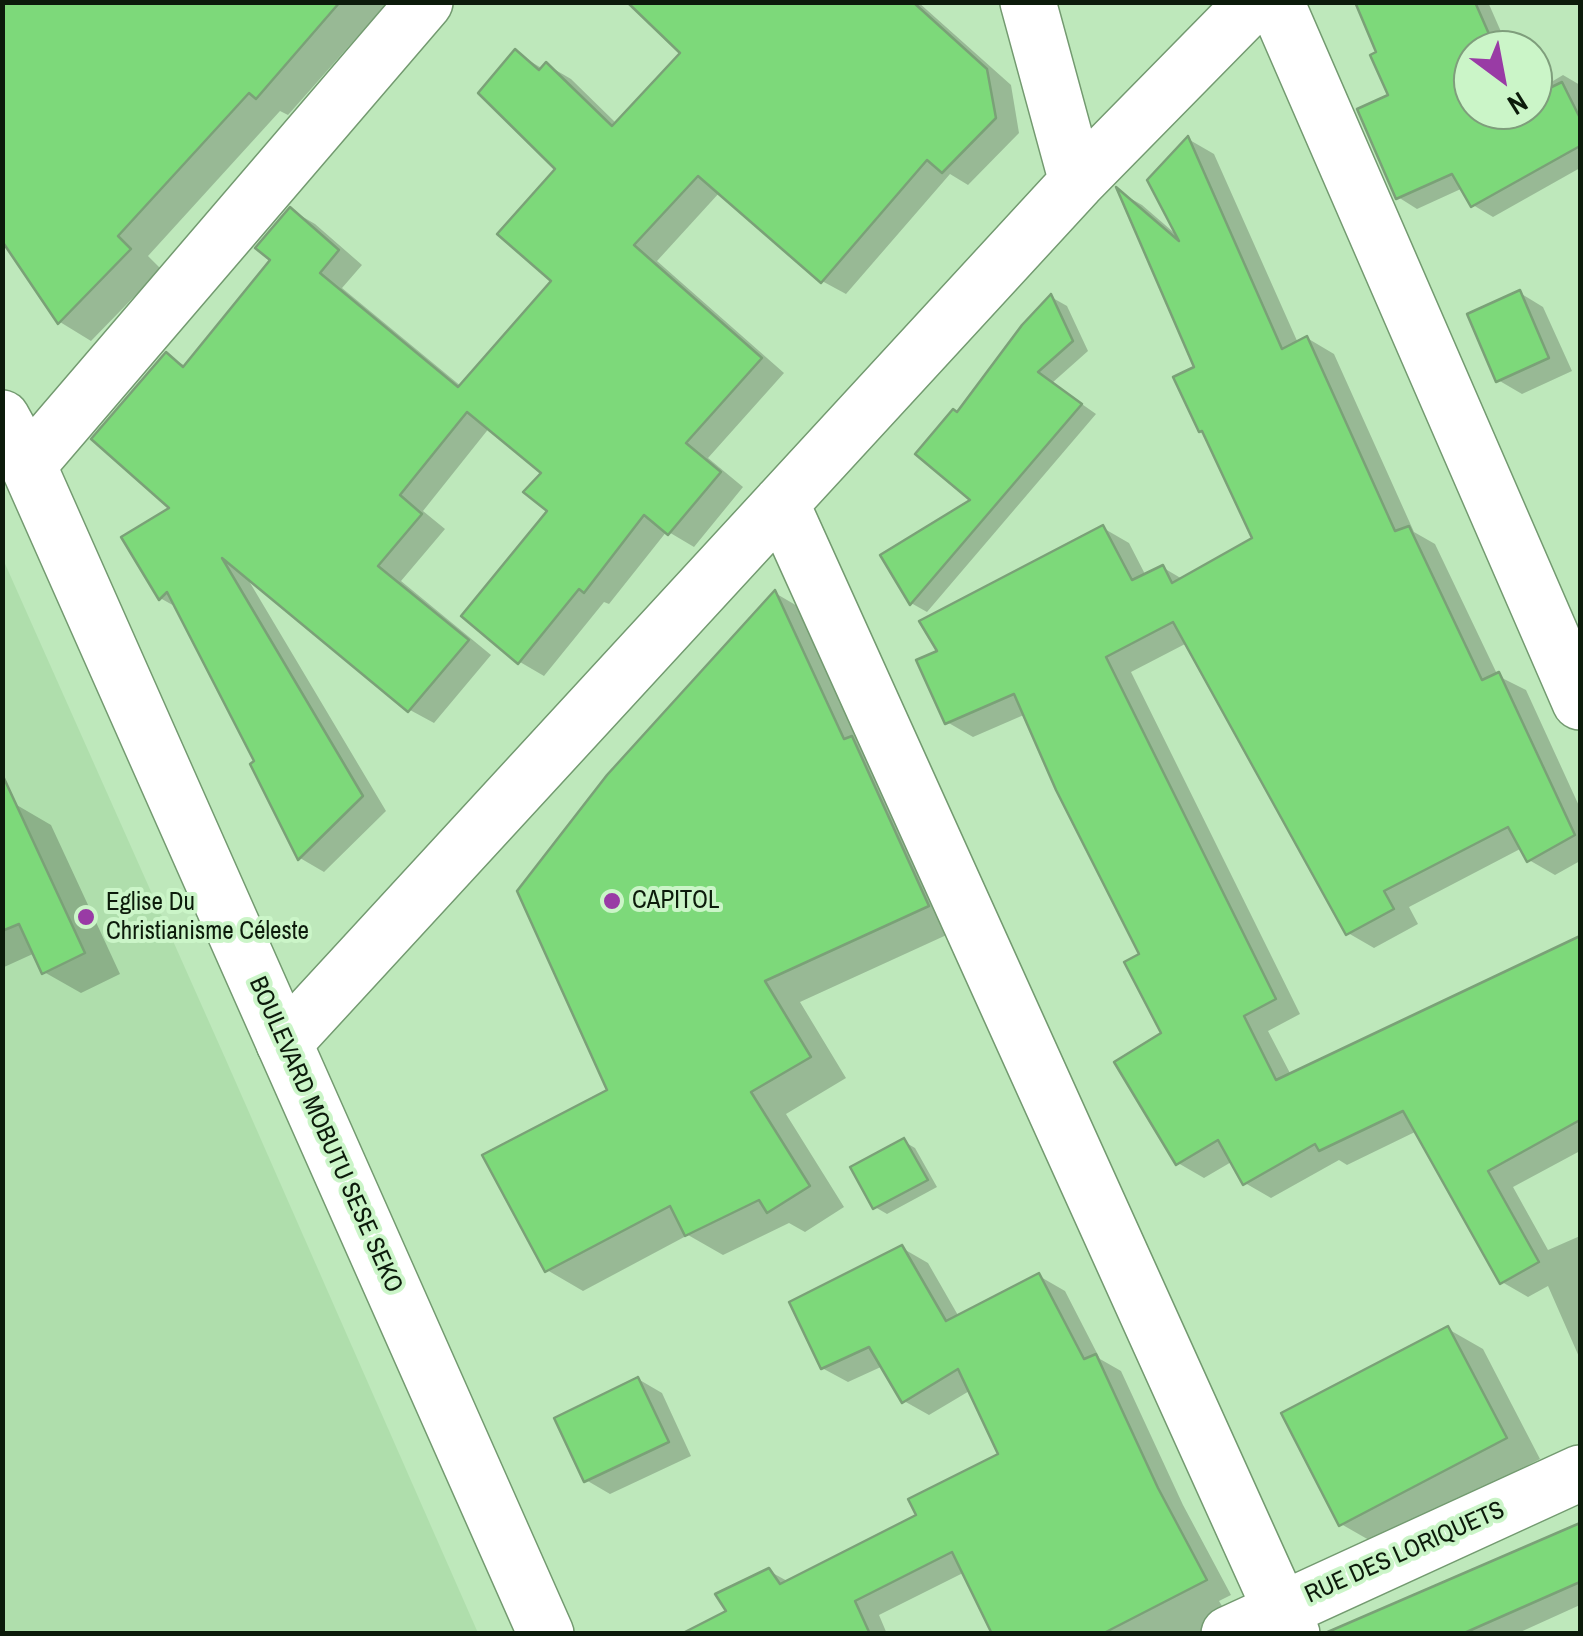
<!DOCTYPE html>
<html>
<head>
<meta charset="utf-8">
<style>
  body { margin:0 }
  #map { position:relative; width:1583px; height:1636px; overflow:hidden; background:#bee8bb; font-family:"Archivo Narrow",sans-serif }
  canvas { display:block }
  .frame { position:absolute; inset:0; border:5px solid #0c1b0b; pointer-events:none }
  .north { position:absolute; left:1453px; top:30px; width:100px; height:100px; box-sizing:border-box; background:#cbf5c8; border:2px solid #7f9e7c; border-radius:50%; rotate:148deg; font-size:28px; font-weight:700; line-height:40px; text-align:center; color:#0c1b0b }
  .north::after { content:''; display:block; margin:auto; width:35px; height:45px; background:#993ba5; clip-path:polygon(50% 0,100% 100%,50% 72%,0 100%) }
</style>
</head>
<body>
<div id="map">
<canvas width="1583" height="1636"></canvas>
<div class="frame"></div>
<div class="north">N</div>
</div>
<script>
const ctx = document.querySelector('canvas').getContext('2d');
ctx.lineJoin = 'round';
function fillPath(path, color) {
  ctx.fillStyle = color;
  ctx.fill(path, 'evenodd');
}
function shape(rows) {
  const path = new Path2D();
  for (const r of rows) {
    path.moveTo(r[0], r[1]);
    for (let i = 2; i < r.length; i += 2) path.lineTo(r[i], r[i + 1]);
  }
  return path;
}
function strokePath(path, color, width, dash) {
  ctx.strokeStyle = color;
  ctx.lineWidth = width;
  ctx.lineCap = dash ? 'butt' : 'round';
  ctx.setLineDash(dash || []);
  ctx.stroke(path);
}
function label(font, color, halo, rows, align = 'center') {
  ctx.font = font + ' "Archivo Narrow",sans-serif';
  ctx.lineWidth = 8;
  ctx.setLineDash([]);
  ctx.textBaseline = 'middle';
  ctx.strokeStyle = halo;
  ctx.fillStyle = color;
  for (const [text, x, y, turn = 0] of rows) {
    ctx.save();
    ctx.translate(x, y);
    ctx.rotate((+turn || 0) * Math.PI / 180);
    ctx.textAlign = isNaN(turn) ? turn : align;
    if (halo) ctx.strokeText(text, 0, 0);
    ctx.fillText(text, 0, 0);
    ctx.restore();
  }
}
const built = shape([
  [2,557,226,1060,478,1633,3,1633]
]);
const shadow = shape([
  [2,2,388,2,288,115,280,111,148,256,161,269,91,341,60,322,12,253],
  [631,2,918,2,1011,85,1019,133,968,185,950,174,846,294,822,281,720,192,657,261,784,373,708,458,743,487,694,547,667,531,609,604,604,602,544,676,520,662,464,616,550,510,544,472,490,427,423,511,445,529,401,581,491,655,434,723,410,710,246,576,386,811,324,872,300,858,257,762,178,608,160,598,174,508,166,355,187,367,273,260,291,210,315,224,362,265,342,288,462,387,554,281,559,169,515,52,543,69,547,65,571,79,617,124,683,53],
  [1358,2,1488,2,1509,50,1473,50,1473,110,1533,110,1533,93,1563,75,1580,85,1580,168,1493,217,1473,205,1463,188,1417,209,1398,197,1391,97,1379,54],
  [1188,139,1214,154,1298,343,1307,338,1334,354,1414,532,1435,544,1498,676,1526,690,1580,808,1580,861,1555,875,1529,860,1522,848,1409,907,1418,924,1374,948,1348,933,1187,643,1131,672,1300,1014,1268,1031,1291,1075,1580,939,1580,1151,1513,1187,1548,1250,1580,1236,1580,1359,1548,1286,1528,1297,1502,1282,1417,1131,1347,1165,1339,1160,1271,1198,1245,1183,1233,1161,1204,1178,1178,1163,1164,1034,1143,955,1026,714,973,737,947,722,941,652,1103,528,1129,543,1146,576,1162,567,1184,580,1255,540,1206,434,1201,430,1198,369,1121,193,1142,205,1179,237],
  [1520,293,1543,307,1572,371,1522,394,1498,380],
  [1051,297,1067,306,1088,351,1052,383,1096,414,927,612,911,603,974,501,958,415],
  [775,593,811,614,964,927,800,1002,846,1078,786,1114,844,1207,805,1232,789,1223,723,1255,688,1235,583,1291,547,1270],
  [15,804,51,825,120,974,81,993,44,972,35,953,2,968,2,810],
  [903,1141,915,1148,937,1187,887,1214,875,1207],
  [902,1248,928,1263,959,1317,1039,1276,1065,1291,1100,1359,1121,1371,1183,1505,1231,1595,1219,1601,1234,1626,1227,1634,995,1634,965,1572,879,1615,887,1634,745,1634,769,1571,789,1582,919,1516,1002,1456,971,1390,929,1415,904,1401,883,1366,848,1382,822,1368],
  [1448,1329,1483,1349,1540,1459,1376,1544,1341,1524],
  [638,1379,662,1393,691,1456,610,1494,586,1480],
  [1580,1525,1580,1605,1516,1634,1412,1634,1400,1603]
]);
const building = shape([
  [2,2,340,2,256,99,249,93,118,236,131,249,58,324,2,241,2,2],
  [627,2,913,2,987,69,996,118,942,173,927,160,821,283,698,176,634,245,762,358,686,443,721,472,668,535,644,515,584,593,579,589,518,664,461,616,547,511,523,492,541,473,467,412,400,495,422,514,378,566,469,640,408,712,222,558,363,796,298,860,250,764,254,761,167,592,159,600,121,537,169,508,91,439,166,352,183,367,270,260,255,248,290,207,339,250,320,273,458,387,551,281,497,234,555,169,478,93,515,49,539,70,546,62,612,126,680,53,627,2],
  [1355,2,1475,2,1496,50,1473,50,1473,110,1533,110,1533,96,1562,82,1580,118,1580,146,1471,207,1452,174,1396,199,1357,109,1388,95,1370,55,1376,52,1355,2],
  [1188,136,1282,349,1307,336,1395,531,1409,526,1482,680,1499,672,1575,835,1527,862,1508,827,1384,891,1394,909,1346,935,1173,622,1106,657,1276,999,1244,1016,1276,1080,1580,936,1580,1120,1488,1171,1539,1262,1500,1284,1403,1111,1319,1151,1315,1144,1243,1185,1218,1140,1176,1165,1114,1062,1161,1033,1124,962,1139,954,1056,790,1014,694,945,724,916,660,937,651,919,621,1103,525,1132,580,1163,565,1172,583,1252,538,1202,431,1199,432,1173,377,1194,367,1116,187,1179,241,1147,180,1188,136],
  [1520,290,1549,358,1496,382,1467,314,1520,290],
  [1051,294,1073,341,1038,372,1082,404,910,605,880,555,970,500,915,454,953,409,957,412,1022,325,1051,294],
  [775,590,844,739,852,736,929,906,765,981,811,1057,751,1092,810,1186,767,1213,759,1200,685,1236,670,1206,545,1272,482,1155,607,1090,517,891,607,775,775,590],
  [2,774,85,953,42,974,19,924,2,931,2,774],
  [904,1138,928,1180,873,1209,850,1167,904,1138],
  [902,1245,946,1321,1039,1273,1084,1359,1096,1354,1158,1488,1207,1580,1102,1634,992,1634,952,1552,855,1601,870,1634,681,1634,726,1611,715,1594,769,1568,780,1584,916,1515,908,1499,998,1454,958,1369,902,1403,869,1347,821,1369,789,1302,902,1245],
  [1448,1326,1507,1438,1339,1526,1281,1413,1448,1326],
  [638,1377,669,1442,584,1482,554,1418,638,1377],
  [1580,1523,1580,1582,1462,1634,1323,1634,1580,1523]
]);
const minor = shape([
  [1028,2,1077,182],
  [1276,2,1580,702],
  [28,465,425,2],
  [781,503,1292,1634],
  [284,1043,1077,182,1254,2],
  [1229,1634,1580,1473]
]);
const tertiary = shape([
  [2,418,28,465,546,1634]
]);
const markers = [
  [612,901,10,"#993ba5"],
  [86,917,10,"#993ba5"]
];
const poiNames = [
  ["CAPITOL",632,901],
  ["Eglise Du",106,903],
  ["Christianisme Céleste",106,932]
];
const streetNames = [
  ["BOULEVARD MOBUTU SESE SEKO",325,1135,66],
  ["RUE DES LORIQUETS",1405,1553,-24]
];
fillPath(built, '#afdeac');
fillPath(shadow, '#0003');
fillPath(building, '#7dd97a');
strokePath(building, '#7aa177', 2.5);
strokePath(minor, '#739a70', 58);
strokePath(tertiary, '#739a70', 58);
strokePath(minor, '#fff', 55);
strokePath(tertiary, '#fff', 55);
for (const [x, y, r, color] of markers) {
  const dot = new Path2D();
  dot.arc(x, y, r, 0, 2 * Math.PI);
  ctx.fillStyle = color;
  ctx.fill(dot);
  strokePath(dot, '#cbf5c8', 4);
}
label('25px', '#0c1b0b', '#cbf5c8', poiNames, 'left');
label('25px', '#0c1b0b', '#cbf5c8', streetNames);
</script>
</body>
</html>
